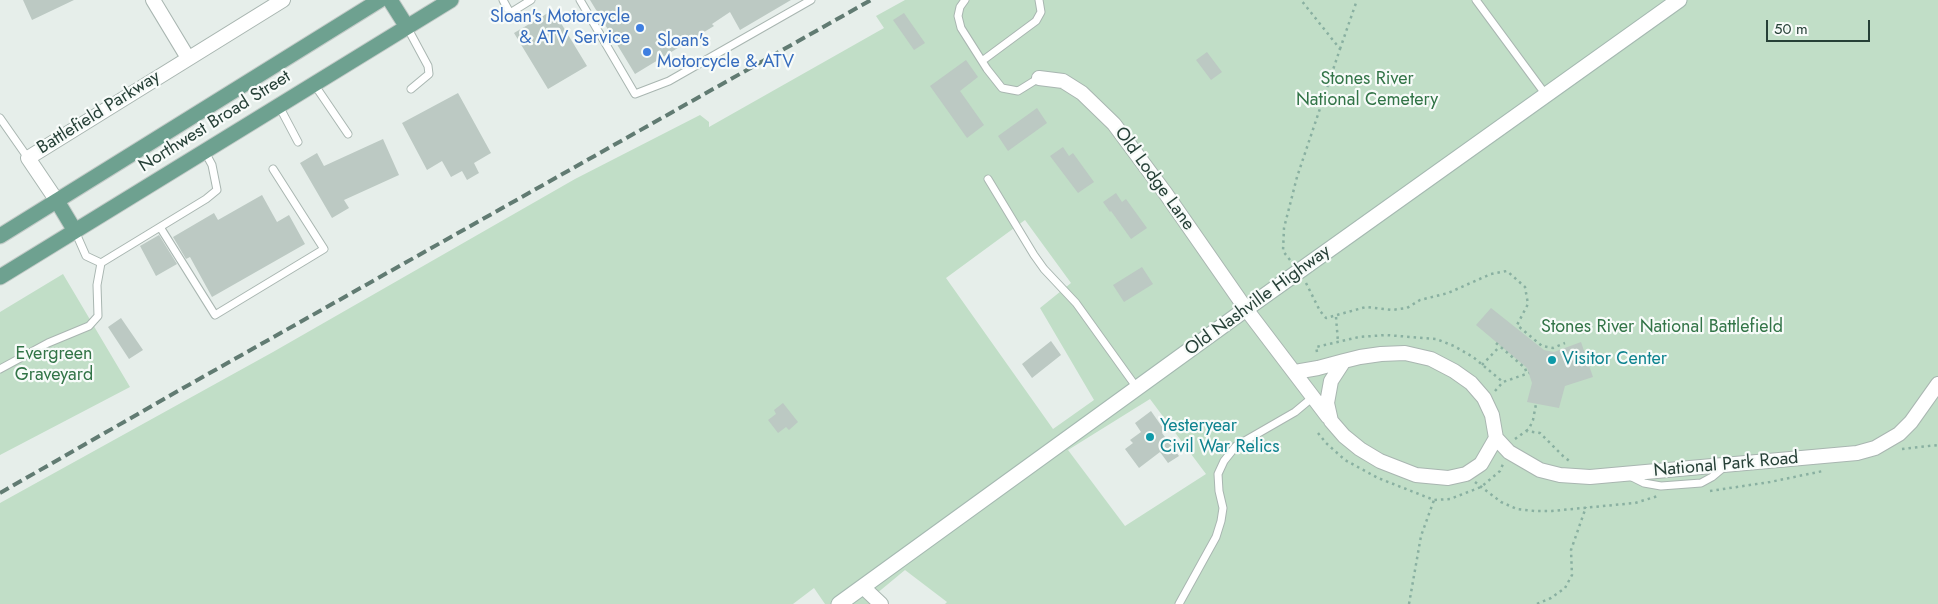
<!DOCTYPE html>
<html>
<head>
<meta charset="utf-8">
<style>
  body { margin:0 }
  #map { position:relative; width:1938px; height:604px; overflow:hidden; background:#e6eeea; font-family:Jost,sans-serif }
  canvas { display:block }
  .scale { position:absolute; left:1766px; top:20px; width:104px; height:22px; box-sizing:border-box; border:2px solid #264037; border-top:0; padding-left:6px; font-size:15px; line-height:18px; white-space:nowrap; color:#264037; -webkit-text-stroke:4px #f7fbf9; paint-order:stroke }
</style>
</head>
<body>
<div id="map">
<canvas width="1938" height="604"></canvas>
<div class="scale">50 m</div>
</div>
<script>
const ctx = document.querySelector('canvas').getContext('2d');
ctx.lineJoin = 'round';
function fillPath(path, color) {
  ctx.fillStyle = color;
  ctx.fill(path, 'evenodd');
}
function shape(rows) {
  const path = new Path2D();
  for (const r of rows) {
    path.moveTo(r[0], r[1]);
    for (let i = 2; i < r.length; i += 2) path.lineTo(r[i], r[i + 1]);
  }
  return path;
}
function strokePath(path, color, width, dash) {
  ctx.strokeStyle = color;
  ctx.lineWidth = width;
  ctx.lineCap = dash ? 'butt' : 'round';
  ctx.setLineDash(dash || []);
  ctx.stroke(path);
}
function label(font, color, halo, rows, align = 'center') {
  ctx.font = font + ' Jost,sans-serif';
  ctx.lineWidth = 4.5;
  ctx.setLineDash([]);
  ctx.textBaseline = 'middle';
  ctx.strokeStyle = halo;
  ctx.fillStyle = color;
  for (const [text, x, y, turn = 0] of rows) {
    ctx.save();
    ctx.translate(x, y);
    ctx.rotate((+turn || 0) * Math.PI / 180);
    ctx.textAlign = isNaN(turn) ? turn : align;
    if (halo) ctx.strokeText(text, 0, 0);
    ctx.fillText(text, 0, 0);
    ctx.restore();
  }
}
const green = shape([
  [905,0,1938,0,1938,604,945,604,947,602,905,570,876,594,889,604,825,604,814,588,793,604,0,604,0,503,273,352,575,179,700,115,709,122,709,127,884,28,876,16],
  [1025,220,1071,283,1040,308,1094,400,1053,429,946,278],
  [1150,399,1206,474,1125,526,1068,450],
  [63,274,130,387,0,455,0,312]
]);
const building = shape([
  [23,0,74,0,32,20],
  [590,0,791,0,740,30,730,12,712,24,714,26,635,74],
  [553,10,587,66,548,89,514,33],
  [904,13,925,43,914,50,893,20],
  [1207,52,1222,72,1211,80,1196,60],
  [966,60,978,77,960,91,984,125,967,138,930,86],
  [458,93,491,153,474,163,479,173,467,180,462,171,451,177,442,161,427,170,402,123],
  [1037,108,1047,123,1008,151,998,136],
  [383,139,399,175,344,200,349,208,332,218,300,163,317,153,324,166],
  [1063,147,1069,156,1073,153,1094,182,1078,193,1050,156],
  [1116,193,1122,202,1126,199,1147,228,1131,239,1111,211,1110,212,1103,202],
  [262,195,277,222,289,215,305,244,212,297,190,257,186,259,173,237,214,213,218,220],
  [159,235,177,264,156,276,140,246],
  [1142,267,1153,284,1124,302,1113,285],
  [1491,308,1544,350,1554,352,1581,342,1593,377,1565,386,1559,408,1527,402,1532,383,1527,368,1476,325],
  [121,318,143,350,129,359,108,327],
  [1051,341,1061,355,1032,378,1022,364],
  [783,403,798,422,789,430,786,427,778,433,768,420,776,414,774,410],
  [1151,411,1165,431,1162,433,1179,456,1168,463,1160,452,1139,468,1125,449,1133,443,1130,440,1141,432,1135,423]
]);
const path = shape([
  [1340,49,1357,0],
  [1290,260,1283,251,1284,228,1297,177,1340,49,1301,0],
  [1306,283,1320,311,1326,318,1366,307,1392,310,1407,308,1420,300,1448,293,1491,274,1507,271,1525,287,1528,304,1517,325,1542,346,1553,348,1565,343],
  [1336,317,1338,342],
  [1496,343,1525,368,1527,374],
  [1317,352,1316,347,1359,337,1386,335,1436,339,1454,346,1473,357,1503,382],
  [1482,365,1500,346],
  [1495,391,1503,382,1529,373],
  [1526,431,1529,429,1533,420,1536,404],
  [1318,433,1326,443,1345,460,1378,478,1434,500,1450,499,1481,487,1500,471,1503,464],
  [1515,439,1526,431,1540,433,1564,457,1571,462],
  [1902,449,1938,445],
  [1475,482,1501,502,1517,509,1535,511,1552,511,1635,503,1658,496],
  [1710,491,1770,482,1823,471],
  [1409,604,1421,536,1434,500],
  [1537,604,1551,598,1565,588,1572,575,1571,550,1586,507]
]);
const service = shape([
  [503,0,510,13,531,0],
  [580,0,635,94,669,81,811,0],
  [965,0,960,7,958,16,961,28,987,69,1002,88,1018,91,1039,78],
  [1476,0,1546,95],
  [407,27,428,66,429,74,411,89],
  [982,61,1036,21,1041,12,1039,0],
  [314,84,348,134],
  [279,106,298,142],
  [0,118,28,158],
  [988,179,1034,255,1044,269,1076,303,1137,388],
  [160,227,215,315,324,249,273,169],
  [75,231,86,256,101,263,206,199,217,190,212,165,205,152],
  [0,369,48,343,89,326,98,316,97,285,101,263],
  [1630,476,1644,483,1661,486,1701,483,1712,477,1724,467],
  [1179,604,1216,537,1221,521,1223,508,1219,491,1218,474,1224,461,1236,446,1295,412,1313,397]
]);
const minor = shape([
  [153,0,188,58],
  [1039,78,1063,81,1082,93,1114,124,1166,194,1246,309,1328,417],
  [57,201,28,158,283,0],
  [1295,372,1318,368,1344,361],
  [1496,438,1481,464,1466,474,1448,478,1416,475,1380,461,1360,449,1344,436,1331,421,1327,403,1331,381,1344,361,1360,357,1381,354,1405,353,1431,359,1454,371,1471,383,1484,398,1492,415,1496,438,1509,452,1540,470,1560,475,1590,477,1857,453,1875,448,1899,434,1911,422,1938,384],
  [863,587,881,604]
]);
const secondary = shape([
  [839,604,1246,309,1679,0]
]);
const primary = shape([
  [390,0,407,27],
  [57,201,75,231],
  [0,236,380,0],
  [0,277,451,0]
]);
const rail = shape([
  [0,493,185,387,871,0]
]);
const markers = [
  [640,28,5,"#3f7fe0"],
  [647,52,5,"#3f7fe0"],
  [1552,360,5,"#0f9aa8"],
  [1150,437,5,"#0f9aa8"]
];
const shopNames = [
  ["Sloan's Motorcycle",630,18],
  ["& ATV Service",630,39],
  ["Sloan's",657,42,"left"],
  ["Motorcycle & ATV",657,63,"left"]
];
const parkNames = [
  ["Stones River",1367,80],
  ["National Cemetery",1367,101],
  ["Stones River National Battlefield",1662,328],
  ["Evergreen",54,355],
  ["Graveyard",54,376]
];
const streetNames = [
  ["Battlefield Parkway",99,113,-32],
  ["Northwest Broad Street",215,122,-32],
  ["Old Lodge Lane",1154,179,54],
  ["Old Nashville Highway",1258,301,-36],
  ["National Park Road",1726,465,-5]
];
const cultureNames = [
  ["Visitor Center",1562,360],
  ["Yesteryear",1160,427],
  ["Civil War Relics",1160,448]
];
fillPath(green, '#c1dec7');
fillPath(building, '#bcc9c3');
strokePath(service, '#a9b6b1', 9);
strokePath(minor, '#a9b6b1', 16);
strokePath(secondary, '#a5b9b1', 17);
strokePath(primary, '#c2cac7', 17);
strokePath(path, '#89b0a1', 2.5, [2.5, 4]);
strokePath(service, '#fff', 7);
strokePath(minor, '#fff', 14);
strokePath(secondary, '#fff', 15);
strokePath(primary, '#6ea190', 15);
strokePath(rail, '#617b72', 4, [10, 5]);
for (const [x, y, r, color] of markers) {
  const dot = new Path2D();
  dot.arc(x, y, r, 0, 2 * Math.PI);
  ctx.fillStyle = color;
  ctx.fill(dot);
  strokePath(dot, '#f7fbf9', 2);
}
label('18px', '#366cbe', '#f7fbf9', shopNames, 'right');
label('18px', '#327447', '#f7fbf9', parkNames);
label('18px', '#264037', '#f7fbf9', streetNames);
label('18px', '#0d838f', '#f7fbf9', cultureNames, 'left');
</script>
</body>
</html>
